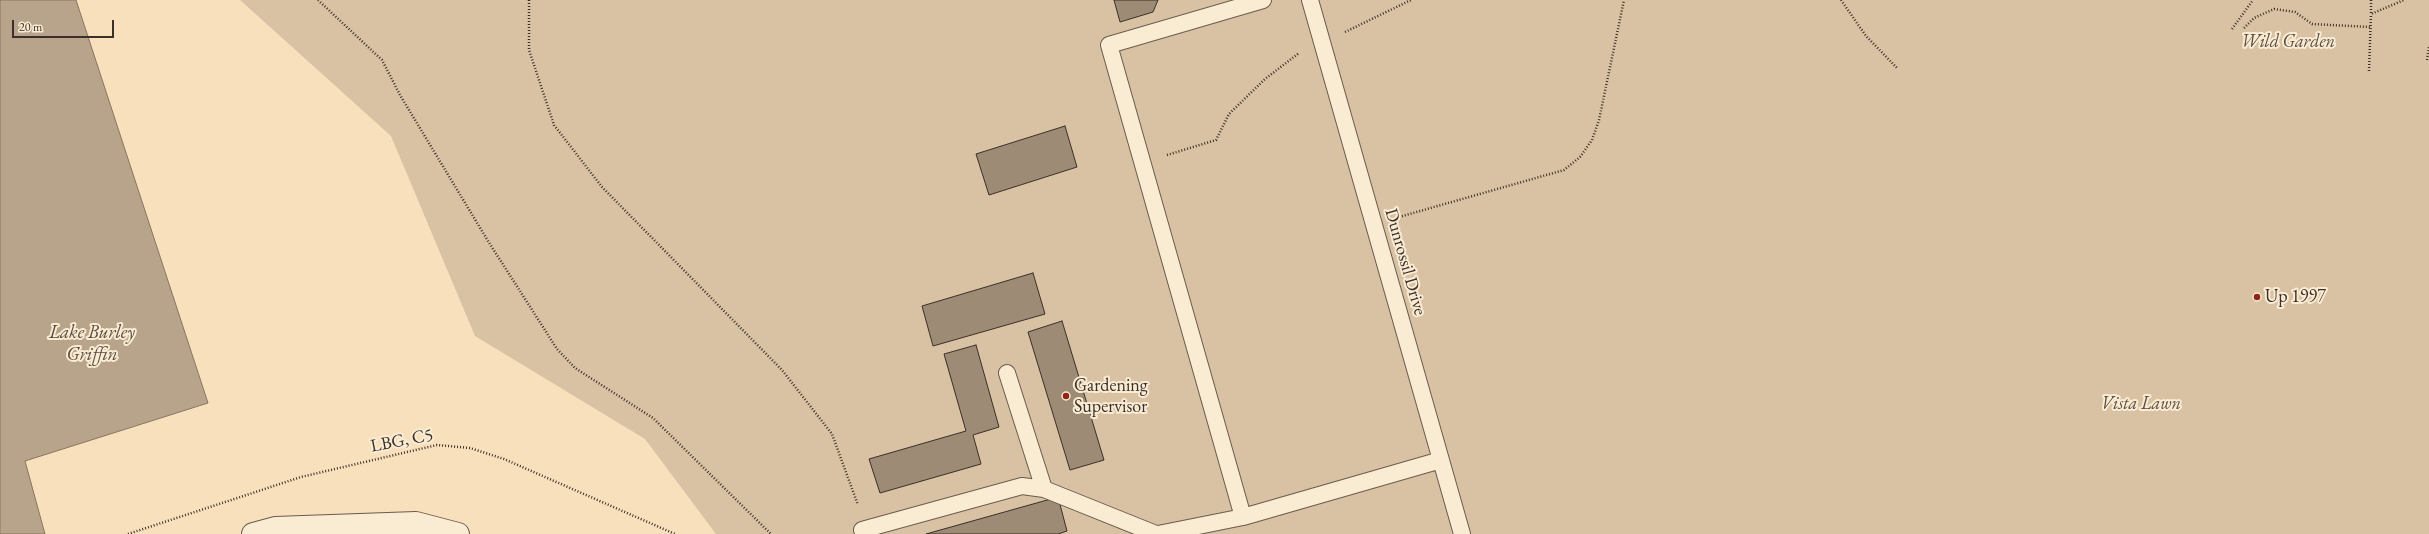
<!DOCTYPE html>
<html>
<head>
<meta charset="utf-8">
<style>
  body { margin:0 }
  #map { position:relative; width:2429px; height:534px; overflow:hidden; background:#f8e0bc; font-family:"EB Garamond",serif }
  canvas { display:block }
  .scale { position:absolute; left:12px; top:20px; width:102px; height:18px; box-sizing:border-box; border:2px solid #3b2f29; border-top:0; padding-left:5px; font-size:12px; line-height:14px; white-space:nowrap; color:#3b2f29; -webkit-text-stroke:3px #faebd3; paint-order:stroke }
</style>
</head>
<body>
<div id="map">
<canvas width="2429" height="534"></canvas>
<div class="scale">20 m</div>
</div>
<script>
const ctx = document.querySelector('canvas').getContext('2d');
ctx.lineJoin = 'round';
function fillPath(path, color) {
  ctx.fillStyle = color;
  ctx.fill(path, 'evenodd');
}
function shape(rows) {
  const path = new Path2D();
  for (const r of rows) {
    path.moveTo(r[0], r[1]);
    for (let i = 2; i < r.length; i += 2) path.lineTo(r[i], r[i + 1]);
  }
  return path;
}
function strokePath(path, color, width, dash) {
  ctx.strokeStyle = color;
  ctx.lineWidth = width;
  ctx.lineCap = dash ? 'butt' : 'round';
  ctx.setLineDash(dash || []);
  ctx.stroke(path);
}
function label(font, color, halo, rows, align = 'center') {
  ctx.font = font + ' "EB Garamond",serif';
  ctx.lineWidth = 4;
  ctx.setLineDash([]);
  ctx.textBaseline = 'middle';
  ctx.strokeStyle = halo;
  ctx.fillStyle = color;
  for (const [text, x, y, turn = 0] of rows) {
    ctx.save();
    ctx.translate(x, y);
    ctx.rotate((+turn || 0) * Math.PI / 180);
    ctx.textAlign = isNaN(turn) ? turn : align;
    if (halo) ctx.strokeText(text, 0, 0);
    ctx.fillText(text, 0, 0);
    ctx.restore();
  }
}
const green = shape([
  [240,0,2429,0,2429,534,716,534,645,439,475,336,391,136]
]);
const water = shape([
  [0,0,76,0,208,403,25,461,45,534,0,534,0,0]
]);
const building = shape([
  [1114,0,1158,0,1153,12,1120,22,1114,0],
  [1065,126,1077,167,989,195,976,154,1065,126],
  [1033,273,1045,314,933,346,922,306,1033,273],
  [1062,321,1104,460,1070,470,1028,332,1062,321],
  [976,345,999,427,973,435,981,464,880,493,869,459,966,431,944,354,976,345],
  [1058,497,1067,531,1058,534,926,534,1058,497]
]);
const path = shape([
  [318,0,382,60,400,95,488,241,557,349,575,368,653,418,771,534],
  [529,0,529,50,554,125,602,187,782,370,832,434,858,505],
  [1841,0,1866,36,1898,69],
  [2371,0,2371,14,2404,0],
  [2244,28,2254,18,2274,9,2295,12,2312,24,2370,27],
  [2232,29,2253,0],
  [1345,32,1411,0],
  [2427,60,2429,47],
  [2369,71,2371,14],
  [1167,155,1216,140,1229,114,1265,79,1299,53],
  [1399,217,1564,170,1580,157,1592,140,1599,120,1624,0],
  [128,534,301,477,437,445,470,448,504,459,675,534]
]);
const service = shape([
  [1263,0,1109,45,1243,517,1441,460],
  [1310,0,1462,534],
  [1007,373,1044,489],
  [862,530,1022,486,1044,489,1156,534],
  [1158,534,1243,517]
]);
const tertiary = shape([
  [253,534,275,528,416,523,458,534]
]);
const markers = [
  [2257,297,4,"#8f2418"],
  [1066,396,4,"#8f2418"]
];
const parkNames = [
  ["Wild Garden",2288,42],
  ["Vista Lawn",2141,404]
];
const streetNames = [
  ["Dunrossil Drive",1405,262,74],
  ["LBG, C5",402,441,-11]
];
const poiNames = [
  ["Up 1997",2265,297],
  ["Gardening",1074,386],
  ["Supervisor",1074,407]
];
const waterNames = [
  ["Lake Burley",92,333],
  ["Griffin",92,355]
];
fillPath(green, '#d8c2a3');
fillPath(water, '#b8a48a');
strokePath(water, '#867563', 1);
fillPath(building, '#9d8b75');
strokePath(building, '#3b2f29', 1);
strokePath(service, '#6a5b4e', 18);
strokePath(tertiary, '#6a5b4e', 24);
strokePath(path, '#3b2f29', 2.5, [1, 2]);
strokePath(service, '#faebd3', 16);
strokePath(tertiary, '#faebd3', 22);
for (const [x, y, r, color] of markers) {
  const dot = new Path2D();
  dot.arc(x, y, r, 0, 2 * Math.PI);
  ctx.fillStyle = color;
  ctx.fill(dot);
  strokePath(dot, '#faebd3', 1.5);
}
label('italic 18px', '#5a4c41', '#faebd3', parkNames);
label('18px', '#3b2f29', '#faebd3', streetNames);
label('18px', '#3b2f29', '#faebd3', poiNames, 'left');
label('italic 19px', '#5a4c41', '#faebd3', waterNames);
</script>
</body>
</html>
